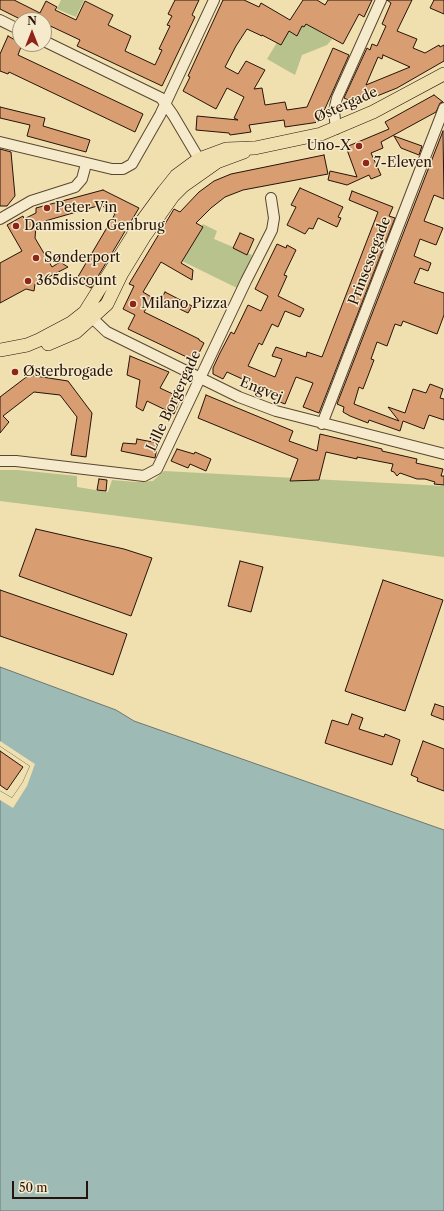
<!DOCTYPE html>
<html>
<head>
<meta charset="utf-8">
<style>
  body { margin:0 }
  #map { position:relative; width:444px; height:1211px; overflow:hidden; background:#f0dfaf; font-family:"Libre Caslon Text",serif }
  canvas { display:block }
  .north { position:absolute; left:12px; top:12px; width:40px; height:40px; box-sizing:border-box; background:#f5eacb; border:1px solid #a3947d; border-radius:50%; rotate:0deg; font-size:11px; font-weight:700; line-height:16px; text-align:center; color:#271309 }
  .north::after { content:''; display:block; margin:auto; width:14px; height:18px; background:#8f2418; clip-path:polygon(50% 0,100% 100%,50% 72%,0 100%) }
  .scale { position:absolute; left:12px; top:1181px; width:76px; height:18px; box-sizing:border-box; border:2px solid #271309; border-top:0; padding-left:5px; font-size:12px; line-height:14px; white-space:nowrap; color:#271309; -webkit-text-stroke:3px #f5eacb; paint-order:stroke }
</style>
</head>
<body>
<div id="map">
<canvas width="444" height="1211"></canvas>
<div class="north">N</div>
<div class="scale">50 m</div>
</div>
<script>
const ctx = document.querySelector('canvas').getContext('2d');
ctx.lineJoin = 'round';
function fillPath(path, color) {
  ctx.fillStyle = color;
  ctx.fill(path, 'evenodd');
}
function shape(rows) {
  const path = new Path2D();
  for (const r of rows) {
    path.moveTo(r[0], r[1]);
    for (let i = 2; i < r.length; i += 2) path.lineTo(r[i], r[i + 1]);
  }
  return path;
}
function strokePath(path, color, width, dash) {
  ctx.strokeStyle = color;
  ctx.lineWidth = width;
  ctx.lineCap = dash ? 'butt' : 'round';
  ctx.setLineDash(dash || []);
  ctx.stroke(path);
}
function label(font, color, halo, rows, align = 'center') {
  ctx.font = font + ' "Libre Caslon Text",serif';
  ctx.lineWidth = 3;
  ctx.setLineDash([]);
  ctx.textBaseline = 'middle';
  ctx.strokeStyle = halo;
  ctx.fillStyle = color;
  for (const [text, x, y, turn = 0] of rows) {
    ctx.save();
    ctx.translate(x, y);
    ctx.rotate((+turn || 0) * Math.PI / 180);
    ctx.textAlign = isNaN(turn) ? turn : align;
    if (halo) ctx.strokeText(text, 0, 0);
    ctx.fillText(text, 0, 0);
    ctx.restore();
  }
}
const green = shape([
  [61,0,84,0,76,17,57,9],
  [293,16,332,39,327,45,302,55,295,75,267,59],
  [203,224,217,231,214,239,252,255,237,288,182,261],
  [0,470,18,470,77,476,77,487,108,492,112,480,136,482,153,481,164,471,444,486,444,557,0,501]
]);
const water = shape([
  [0,667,116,710,134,721,444,830,444,1211,0,1211,0,791,12,798,23,782,30,766,0,746,0,667]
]);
const pier = shape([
  [0,741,35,764,27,786,13,808,0,800,0,791,12,798,23,782,30,766,0,746]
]);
const building = shape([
  [0,0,14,0,40,13,46,1,57,7,55,10,76,20,85,1,113,15,108,25,131,36,125,51,155,65,162,50,159,49,170,26,167,25,172,16,168,14,175,0,199,0,192,15,195,17,162,86,77,46,80,40,44,23,44,20,22,20,0,9,0,0],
  [223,0,244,0,259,7,261,3,290,20,303,0,317,0,325,5,328,0,372,0,364,17,359,14,343,44,306,24,304,27,302,26,297,36,289,31,281,45,262,35,262,36,247,29,236,46,225,67,238,74,246,61,265,70,254,89,262,88,265,105,285,102,287,110,307,107,333,48,349,55,319,122,285,127,284,120,249,125,251,132,230,135,229,133,196,130,197,116,238,120,234,118,244,97,227,88,216,109,183,91,190,77,188,76,223,0],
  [387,0,412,0,397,31,417,39,413,48,425,53,439,45,440,47,444,45,444,61,397,88,357,104,344,98,367,48,370,50,372,44,377,46,386,26,382,24,391,3,387,0],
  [383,55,410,67,366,85,378,57,382,59,383,55],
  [434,0,444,0,444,14,430,8,434,0],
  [8,36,22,44,18,55,143,114,135,132,9,72,8,74,0,71,0,54,8,36],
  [434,95,443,102,440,103,436,112,381,142,383,148,371,153,381,175,371,179,369,175,347,185,328,180,330,171,357,177,346,147,389,129,385,122,434,95],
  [0,107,45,118,43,126,90,140,86,152,27,136,30,125,0,118,0,107],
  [443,131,444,199,434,195,424,221,443,228,436,245,420,239,414,256,431,263,428,271,420,268,414,283,444,293,444,315,437,334,403,321,401,326,395,324,387,346,377,342,371,359,374,360,363,389,359,387,354,404,399,421,388,407,405,413,413,389,426,393,430,384,443,389,440,398,444,399,444,420,429,415,424,429,403,421,400,431,369,420,368,423,350,416,343,412,344,407,337,404,443,131],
  [394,136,422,146,419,155,401,148,394,136],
  [0,149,11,152,15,196,7,206,0,206,0,149],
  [324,155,328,174,243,190,225,197,211,208,196,223,203,227,181,263,193,270,192,280,161,262,143,292,153,298,144,312,199,339,199,340,204,343,195,361,128,329,135,315,123,309,134,286,129,284,174,209,180,212,199,192,214,181,231,174,324,155],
  [300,188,343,207,338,217,341,218,337,227,318,218,313,229,309,228,305,234,287,225,296,207,291,205,300,188],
  [103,190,139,208,91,288,76,280,115,214,101,205,45,221,45,226,36,226,35,238,52,267,60,262,68,267,35,284,34,291,26,289,0,303,0,263,22,251,7,225,23,216,24,219,36,213,36,208,103,190],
  [352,191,393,207,389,216,395,218,319,413,303,407,313,383,296,377,285,404,270,398,273,393,227,372,223,379,213,374,213,368,220,353,231,332,234,334,248,305,261,311,268,296,255,289,277,244,286,248,287,245,296,250,284,275,287,276,278,296,304,309,300,317,285,311,278,327,272,324,262,345,259,343,248,366,275,377,282,359,272,356,276,347,306,357,307,352,322,357,378,212,349,200,352,191],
  [240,233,254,239,247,255,233,248,240,233],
  [165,292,192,306,188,313,161,300,165,292],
  [130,356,169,372,160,388,175,395,174,397,180,400,174,414,147,401,143,411,136,407,140,380,127,375,130,356],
  [29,375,68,381,92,413,86,457,71,455,77,417,60,395,34,392,3,416,9,422,0,433,0,397,29,375],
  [206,395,293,431,289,441,317,451,320,434,382,449,382,451,417,459,416,463,443,469,441,476,444,476,444,485,434,484,435,482,425,479,417,479,400,473,397,476,394,472,391,471,393,464,357,457,357,459,326,452,319,480,290,481,298,459,198,418,206,395],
  [137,439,158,443,155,458,121,451,123,443,136,444,137,439],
  [177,449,194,454,195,452,211,459,206,471,190,464,188,468,171,461,177,449],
  [99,479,107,480,106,491,97,490,99,479],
  [36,529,124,549,152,558,131,616,19,576,36,529],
  [240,561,263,567,251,612,228,606,240,561],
  [383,580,443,600,405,711,345,691,383,580],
  [0,590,127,634,113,675,0,636,0,590],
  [435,704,444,707,444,720,431,715,435,704],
  [352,714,363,718,359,729,384,737,385,734,400,740,392,765,325,743,332,720,348,725,352,714],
  [423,741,444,749,444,791,417,781,418,778,411,775,423,741],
  [0,751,23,767,7,790,0,785,0,751]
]);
const minor = shape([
  [0,20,20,30],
  [44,41,161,98,173,115,202,164],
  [336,129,334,111,337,98,381,0],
  [0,142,112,169,123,169,132,164,160,115,214,0],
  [0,219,31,201,75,187,82,179,86,164],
  [87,313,107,332,239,397,276,411,444,454],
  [322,424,444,108],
  [0,461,16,461,144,476,157,469,246,281,272,230,274,218,271,198]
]);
const major = shape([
  [48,344,76,332,107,304,122,273,144,237,173,196,183,186,217,162,244,152],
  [0,350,27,345,39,340,71,323,85,312,142,221,164,191,176,176,199,159,226,149,255,148,321,134,373,112,444,74]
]);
const markers = [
  [359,146,4,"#8f2418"],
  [366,163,4,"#8f2418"],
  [47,208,4,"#8f2418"],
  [16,226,4,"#8f2418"],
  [36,258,4,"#8f2418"],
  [28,281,4,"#8f2418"],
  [133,304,4,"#8f2418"],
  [15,372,4,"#8f2418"]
];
const streetNames = [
  ["Østergade",346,105,-24],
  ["Prinsessegade",370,261,-69],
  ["Engvej",261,390,22],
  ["Lille Borgergade",174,401,-65]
];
const poiNames = [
  ["Uno-X",351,146,"right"],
  ["7-Eleven",374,163],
  ["Peter Vin",55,208],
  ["Danmission Genbrug",24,226],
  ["Sønderport",44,258],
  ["365discount",36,281],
  ["Milano Pizza",141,304],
  ["Østerbrogade",23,372]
];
fillPath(green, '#b7c28d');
fillPath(water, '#9ebab5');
strokePath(water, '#6e7770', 1);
fillPath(pier, '#f0dfaf');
fillPath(building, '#d89d71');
strokePath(building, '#271309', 1);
strokePath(minor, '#594632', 12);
strokePath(major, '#271309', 14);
strokePath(minor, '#f5eacb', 10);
strokePath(major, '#f0dfaf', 13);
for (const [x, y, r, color] of markers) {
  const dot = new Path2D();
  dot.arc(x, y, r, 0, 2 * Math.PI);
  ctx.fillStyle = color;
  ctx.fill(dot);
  strokePath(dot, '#f5eacb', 1.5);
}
label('14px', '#271309', '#f5eacb', streetNames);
label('14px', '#271309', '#f5eacb', poiNames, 'left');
</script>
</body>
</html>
